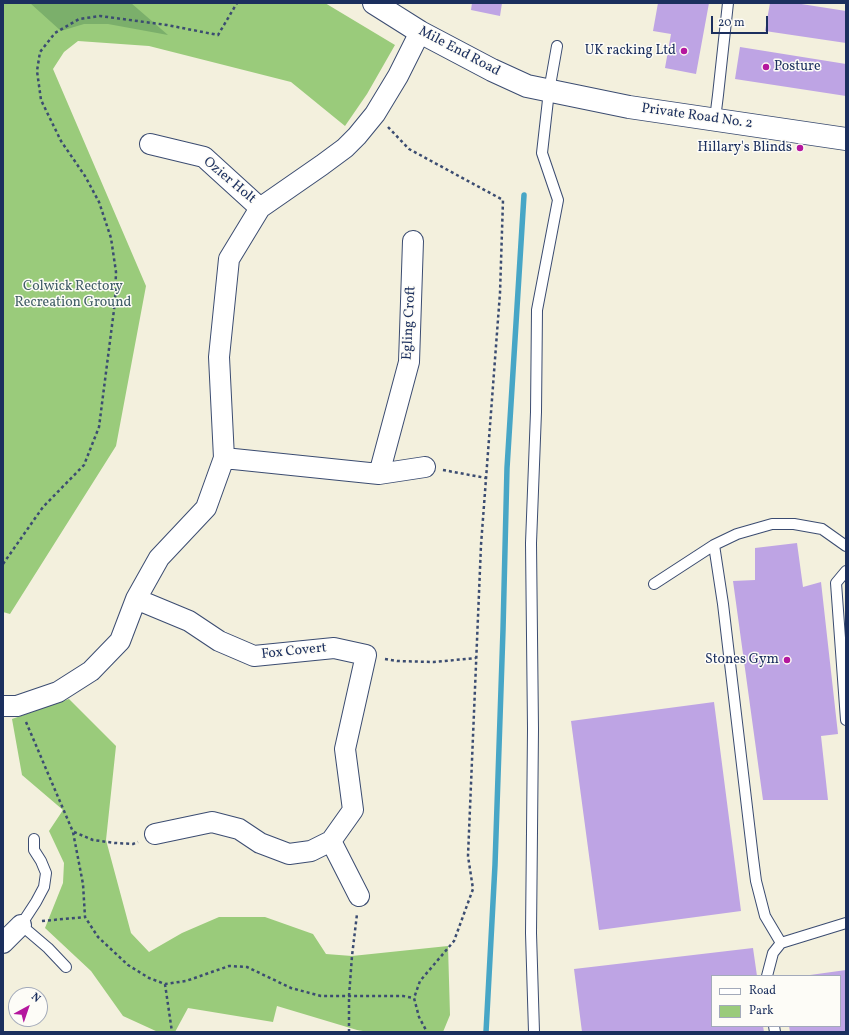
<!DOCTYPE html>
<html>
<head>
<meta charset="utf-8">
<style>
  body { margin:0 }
  #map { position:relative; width:849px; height:1035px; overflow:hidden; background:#f3f0dd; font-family:Vollkorn,serif }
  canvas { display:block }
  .frame { position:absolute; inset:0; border:4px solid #1b2f5e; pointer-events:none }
  .legend { position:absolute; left:711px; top:975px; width:130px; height:52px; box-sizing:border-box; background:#fdfcf7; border:1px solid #a3aaba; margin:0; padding:5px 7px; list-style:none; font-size:12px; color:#1b2f5e }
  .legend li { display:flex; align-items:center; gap:8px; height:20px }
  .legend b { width:20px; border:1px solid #a3aaba }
  .north { position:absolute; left:8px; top:987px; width:40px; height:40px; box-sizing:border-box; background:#fdfcf7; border:1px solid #a3aaba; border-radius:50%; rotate:40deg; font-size:11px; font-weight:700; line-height:16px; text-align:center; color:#1b2f5e }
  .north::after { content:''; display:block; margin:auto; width:14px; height:18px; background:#b5179e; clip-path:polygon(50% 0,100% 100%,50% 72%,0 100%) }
  .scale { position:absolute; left:711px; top:16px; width:57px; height:18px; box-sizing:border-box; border:2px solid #1b2f5e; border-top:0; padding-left:5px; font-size:12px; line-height:14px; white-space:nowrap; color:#1b2f5e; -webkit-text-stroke:3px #fdfcf7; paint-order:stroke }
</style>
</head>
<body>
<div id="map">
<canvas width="849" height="1035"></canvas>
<div class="frame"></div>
<ul class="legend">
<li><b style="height:5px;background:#fff"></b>Road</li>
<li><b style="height:11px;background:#9acb7b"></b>Park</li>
</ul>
<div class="north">N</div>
<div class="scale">20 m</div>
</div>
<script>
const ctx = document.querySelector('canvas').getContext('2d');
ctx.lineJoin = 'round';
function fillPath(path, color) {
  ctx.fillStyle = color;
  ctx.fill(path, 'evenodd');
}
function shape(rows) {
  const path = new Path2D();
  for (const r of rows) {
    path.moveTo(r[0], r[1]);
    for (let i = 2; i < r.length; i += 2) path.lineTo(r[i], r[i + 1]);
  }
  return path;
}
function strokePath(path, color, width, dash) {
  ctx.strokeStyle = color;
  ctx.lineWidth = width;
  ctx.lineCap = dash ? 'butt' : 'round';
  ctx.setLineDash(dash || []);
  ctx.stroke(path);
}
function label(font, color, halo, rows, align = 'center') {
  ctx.font = font + ' Vollkorn,serif';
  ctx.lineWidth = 3;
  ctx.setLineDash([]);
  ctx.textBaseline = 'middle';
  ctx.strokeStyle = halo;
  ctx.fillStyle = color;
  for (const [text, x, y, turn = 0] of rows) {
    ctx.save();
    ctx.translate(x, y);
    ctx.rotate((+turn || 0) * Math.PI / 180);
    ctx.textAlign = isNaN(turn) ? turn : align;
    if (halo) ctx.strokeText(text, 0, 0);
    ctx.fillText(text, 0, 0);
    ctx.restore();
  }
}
const green = shape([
  [3,3,325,3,395,45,367,94,345,126,291,82,149,46,78,41,64,52,53,69,146,286,116,446,10,614,3,612],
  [69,699,116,746,106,840,131,933,149,952,182,933,219,917,265,917,313,934,326,954,352,956,448,946,450,1015,443,1032,369,1032,357,1030,277,1006,273,1022,188,1008,175,1032,158,1032,123,1016,91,971,45,928,63,883,64,863,49,831,63,810,22,775,12,719]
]);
const forest = shape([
  [30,3,131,3,168,35,108,24,84,24,74,27,61,31]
]);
const stream = shape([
  [486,1032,495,865,503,630,507,468,524,195]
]);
const building = shape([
  [472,3,502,3,500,16,471,10],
  [658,3,709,3,696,74,665,68,671,34,653,31],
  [770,3,795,3,846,11,846,43,765,31],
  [740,47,846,64,846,96,735,79],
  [797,543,803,587,821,582,838,734,821,736,828,800,763,800,733,581,755,580,755,548],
  [714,702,741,911,599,930,571,721],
  [753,948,757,976,712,976,712,1026,763,1026,764,1032,582,1032,574,969],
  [846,970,846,1032,790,1032,789,1026,840,1026,840,976,810,976,810,975]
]);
const path = shape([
  [388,127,409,149,503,200,500,293,481,545,468,856,473,889,454,941,420,981,414,998,419,1017,427,1032],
  [443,470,486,478],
  [3,564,43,507,84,465,99,427,115,302,116,272,111,238,99,202,85,176,61,141,41,100,37,71,40,52,55,33,79,19,100,16,167,25,218,35,237,3],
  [385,659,397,661,434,662,476,658],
  [26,722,73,832,83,884,85,917,98,937,128,965,149,978,165,984,186,981,229,966,247,967,291,988,321,996,403,996,414,998],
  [74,832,93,840,115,843,133,844,138,842],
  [42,921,85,917],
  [165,984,172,1032],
  [349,1032,349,996,352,956,357,914]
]);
const service = shape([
  [715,119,718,95,728,3],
  [714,545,723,604,753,858,756,881,765,916,781,943],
  [846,571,836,583,846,720],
  [654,584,714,545,737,534,772,524,794,524,822,529,846,546],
  [34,839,34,850,41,861,46,873,44,887,36,902,21,925,48,948,66,967],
  [767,976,773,953,781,943,846,923],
  [774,1026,775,1032],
  [534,1032,531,933,533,729,531,543,536,412,537,310,558,200,542,153,549,91,557,46]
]);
const minor = shape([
  [150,144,204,157,260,208],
  [224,458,379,474,409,362,413,241],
  [379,474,425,467],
  [136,599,189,621,219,641,254,656,334,648,366,655,345,749,353,810,331,841,311,851,289,854,260,843,239,829,212,822,155,834],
  [3,706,17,706,58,692,91,671,120,641,136,599,159,558,206,508,224,458,219,357,229,259,260,208,322,165,345,148,357,136,375,114,398,76,420,32],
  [331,841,359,896],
  [3,943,21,925]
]);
const tertiary = shape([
  [374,3,420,32,492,70,527,86,629,107,846,139]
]);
const markers = [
  [684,51,4,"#b5179e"],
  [766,67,4,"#b5179e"],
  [800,148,4,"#b5179e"],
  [787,660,4,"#b5179e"]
];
const poiNames = [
  ["UK racking Ltd",676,51],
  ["Posture",774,67,"left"],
  ["Hillary's Blinds",792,148],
  ["Stones Gym",779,660]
];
const streetNames = [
  ["Mile End Road",459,52,28],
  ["Private Road No. 2",697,117,8],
  ["Ozier Holt",229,181,40],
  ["Egling Croft",410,323,-87],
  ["Fox Covert",294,652,-6]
];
const parkNames = [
  ["Colwick Rectory",73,287],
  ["Recreation Ground",73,303]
];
fillPath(green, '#9acb7b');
fillPath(forest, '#7baf6b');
strokePath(stream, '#47a6c6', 5.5);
fillPath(building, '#bea4e4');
strokePath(service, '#3b4c71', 12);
strokePath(minor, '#3b4c71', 22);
strokePath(tertiary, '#3b4c71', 24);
strokePath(path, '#3b4c71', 2.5, [3, 3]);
strokePath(service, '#fff', 10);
strokePath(minor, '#fff', 20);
strokePath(tertiary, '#fff', 22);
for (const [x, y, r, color] of markers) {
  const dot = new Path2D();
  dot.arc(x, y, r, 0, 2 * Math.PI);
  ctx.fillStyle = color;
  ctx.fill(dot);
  strokePath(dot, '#fdfcf7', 1.5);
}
label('14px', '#1b2f5e', '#fdfcf7', poiNames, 'right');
label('14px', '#1b2f5e', '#fdfcf7', streetNames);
label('14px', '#415e67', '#fdfcf7', parkNames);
</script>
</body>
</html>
